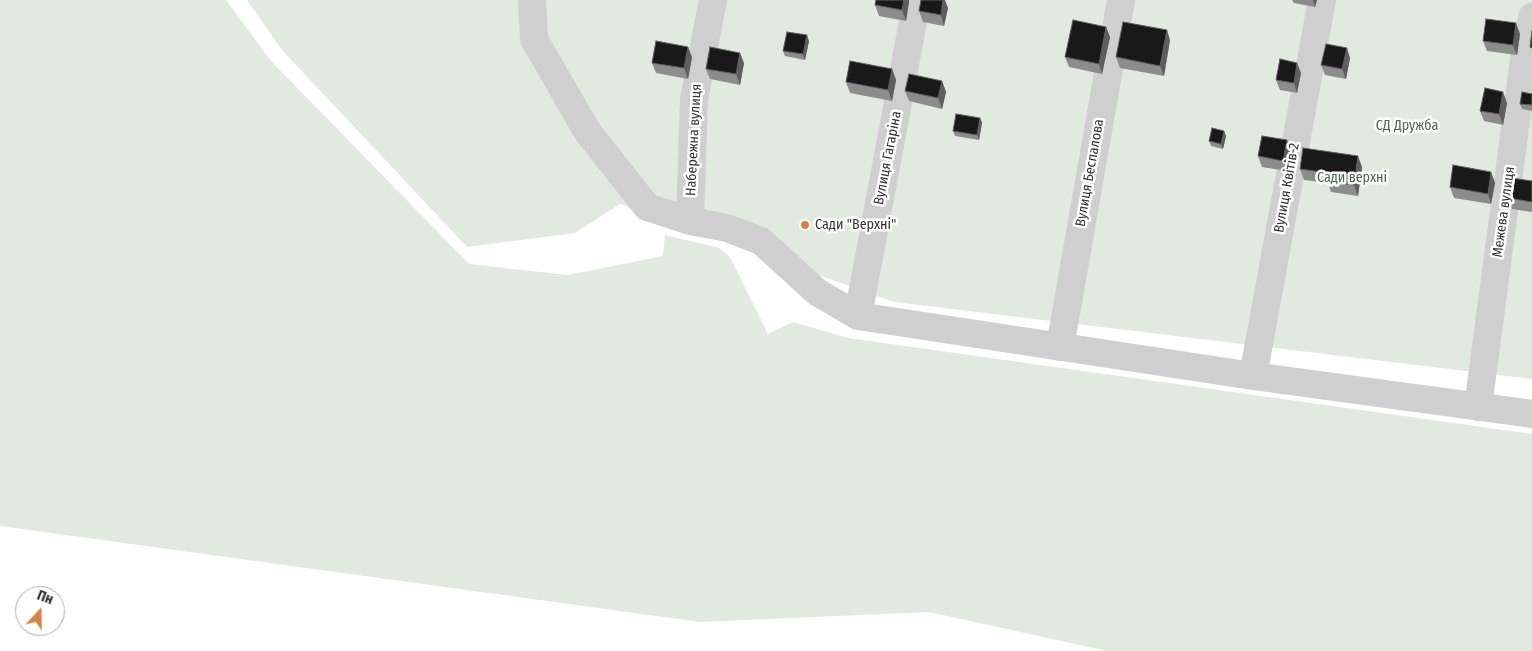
<!DOCTYPE html>
<html>
<head>
<meta charset="utf-8">
<style>
  body { margin:0 }
  #map { position:relative; width:1532px; height:651px; overflow:hidden; background:#fff; font-family:"Fira Sans Condensed",sans-serif }
  canvas { display:block }
  .north { position:absolute; left:15px; top:586px; width:50px; height:50px; box-sizing:border-box; background:#fff; border:1px solid #adadad; border-radius:50%; rotate:21deg; font-size:14px; font-weight:700; line-height:20px; text-align:center; color:#323232 }
  .north::after { content:''; display:block; margin:auto; width:18px; height:22px; background:#d68348; clip-path:polygon(50% 0,100% 100%,50% 72%,0 100%) }
</style>
</head>
<body>
<div id="map">
<canvas width="1532" height="651"></canvas>
<div class="north">Пн</div>
</div>
<script>
const ctx = document.querySelector('canvas').getContext('2d');
ctx.lineJoin = 'round';
function fillPath(path, color) {
  ctx.fillStyle = color;
  ctx.fill(path, 'evenodd');
}
function shape(rows) {
  const path = new Path2D();
  for (const r of rows) {
    path.moveTo(r[0], r[1]);
    for (let i = 2; i < r.length; i += 2) path.lineTo(r[i], r[i + 1]);
  }
  return path;
}
function strokePath(path, color, width, dash) {
  ctx.strokeStyle = color;
  ctx.lineWidth = width;
  ctx.lineCap = dash ? 'butt' : 'round';
  ctx.setLineDash(dash || []);
  ctx.stroke(path);
}
function label(font, color, halo, rows, align = 'center') {
  ctx.font = font + ' "Fira Sans Condensed",sans-serif';
  ctx.lineWidth = 5;
  ctx.setLineDash([]);
  ctx.textBaseline = 'middle';
  ctx.strokeStyle = halo;
  ctx.fillStyle = color;
  for (const [text, x, y, turn = 0] of rows) {
    ctx.save();
    ctx.translate(x, y);
    ctx.rotate((+turn || 0) * Math.PI / 180);
    ctx.textAlign = isNaN(turn) ? turn : align;
    if (halo) ctx.strokeText(text, 0, 0);
    ctx.fillText(text, 0, 0);
    ctx.restore();
  }
}
const green = shape([
  [0,0,226,0,271,61,469,264,568,275,663,256,665,235,719,248,730,257,768,334,793,322,848,338,1532,434,1532,651,1107,651,929,612,700,622,0,526],
  [247,0,1532,0,1532,379,894,302,620,204,575,233,467,247,282,50]
]);
const minor = shape([
  [532,0,534,39,587,131,647,207,690,221,727,228,761,241,817,292,858,316,1253,376,1532,414],
  [690,221,694,99,713,0],
  [858,316,917,0],
  [1060,347,1121,0],
  [1253,376,1322,0],
  [1478,407,1524,60,1532,17]
]);
const wall = shape([
  [876,0,909,0,909,2,906,21,879,16,875,5],
  [1292,0,1317,0,1315,7,1294,3],
  [948,8,944,26,923,22,919,11],
  [1106,27,1110,37,1102,74,1069,67,1065,57],
  [1520,34,1517,55,1487,51,1483,41],
  [1170,40,1164,76,1120,68,1116,57],
  [809,41,805,60,785,56,783,51],
  [692,57,688,79,656,73,652,63],
  [1350,58,1346,79,1325,75,1321,65],
  [744,63,740,85,710,79,706,69],
  [892,69,896,80,892,101,850,93,846,82],
  [1301,73,1297,93,1280,90,1276,80],
  [942,81,946,92,942,109,909,101,905,91],
  [1532,94,1532,111,1522,109,1520,104],
  [1507,103,1503,125,1484,121,1480,111],
  [980,118,982,123,979,140,955,136,953,131],
  [1224,131,1226,136,1223,149,1211,146,1209,141],
  [1287,140,1291,151,1287,171,1262,167,1258,156],
  [1362,167,1358,196,1331,192,1328,183,1304,180,1300,169],
  [1491,172,1495,183,1491,204,1454,198,1450,187],
  [1532,181,1532,212,1512,209,1508,198]
]);
const shadedWall = shape([
  [904,0,909,0,909,2,906,21,902,10],
  [943,0,945,0,948,8,944,26,941,15],
  [1313,0,1317,0,1315,7],
  [1516,23,1520,34,1517,55,1513,45],
  [1106,27,1110,37,1102,74,1099,64],
  [1167,30,1170,40,1164,76,1160,66],
  [807,35,809,41,805,60,803,54],
  [688,47,692,57,688,79,684,68],
  [1347,48,1350,58,1346,79,1342,69],
  [740,53,744,63,740,85,736,74],
  [1297,63,1301,73,1297,93,1294,83],
  [892,69,896,80,892,101,888,90],
  [942,81,946,92,942,109,938,98],
  [1503,92,1507,103,1503,125,1499,114],
  [980,118,982,123,979,140,977,135],
  [1224,131,1226,136,1223,149,1221,144],
  [1287,140,1291,151,1287,171,1283,161],
  [1358,156,1362,167,1358,196,1354,185],
  [1491,172,1495,183,1491,204,1488,194]
]);
const building = shape([
  [876,0,904,0,902,10,875,5,876,0],
  [921,0,943,0,941,15,919,11,921,0],
  [1486,19,1516,23,1513,45,1483,41,1486,19],
  [1073,20,1106,27,1099,64,1065,57,1073,20],
  [1123,22,1167,30,1160,66,1116,57,1123,22],
  [1532,31,1532,48,1530,47,1532,31],
  [787,32,807,35,803,54,783,51,787,32],
  [656,41,688,47,684,68,652,63,656,41],
  [1326,44,1347,48,1342,69,1321,65,1326,44],
  [710,47,740,53,736,74,706,69,710,47],
  [1280,59,1297,63,1294,83,1276,80,1280,59],
  [850,61,892,69,888,90,846,82,850,61],
  [909,74,942,81,938,98,905,91,909,74],
  [1485,88,1503,92,1499,114,1480,111,1485,88],
  [1522,92,1532,94,1532,105,1520,104,1522,92],
  [956,114,980,118,977,135,953,131,956,114],
  [1212,128,1224,131,1221,144,1209,141,1212,128],
  [1262,136,1287,140,1283,161,1258,156,1262,136],
  [1303,148,1358,156,1354,185,1327,182,1329,173,1300,169,1303,148],
  [1453,165,1491,172,1488,194,1450,187,1453,165],
  [1511,178,1532,181,1532,202,1508,198,1511,178]
]);
const markers = [
  [805,225,5,"#d68348"]
];
const parkNames = [
  ["СД Дружба",1407,126],
  ["Сади верхні",1352,178]
];
const streetNames = [
  ["Набережна вулиця",694,140,-87],
  ["Вулиця Гагаріна",888,158,-79],
  ["Вулиця Беспалова",1090,173,-80],
  ["Вулиця Квітів-2",1287,188,-80],
  ["Межева вулиця",1504,212,-82]
];
const poiNames = [
  ["Сади \"Верхні\"",815,225]
];
fillPath(green, '#e0eadf');
strokePath(minor, '#cfcfcf', 28);
fillPath(wall, '#8c8c8c');
fillPath(shadedWall, '#5e5e5e');
fillPath(building, '#191919');
strokePath(building, '#5e5e5e', 1);
for (const [x, y, r, color] of markers) {
  const dot = new Path2D();
  dot.arc(x, y, r, 0, 2 * Math.PI);
  ctx.fillStyle = color;
  ctx.fill(dot);
  strokePath(dot, '#fff', 2);
}
label('14px', '#436b44', '#fff', parkNames);
label('14px', '#323232', '#fff', streetNames);
label('14px', '#323232', '#fff', poiNames, 'left');
</script>
</body>
</html>
